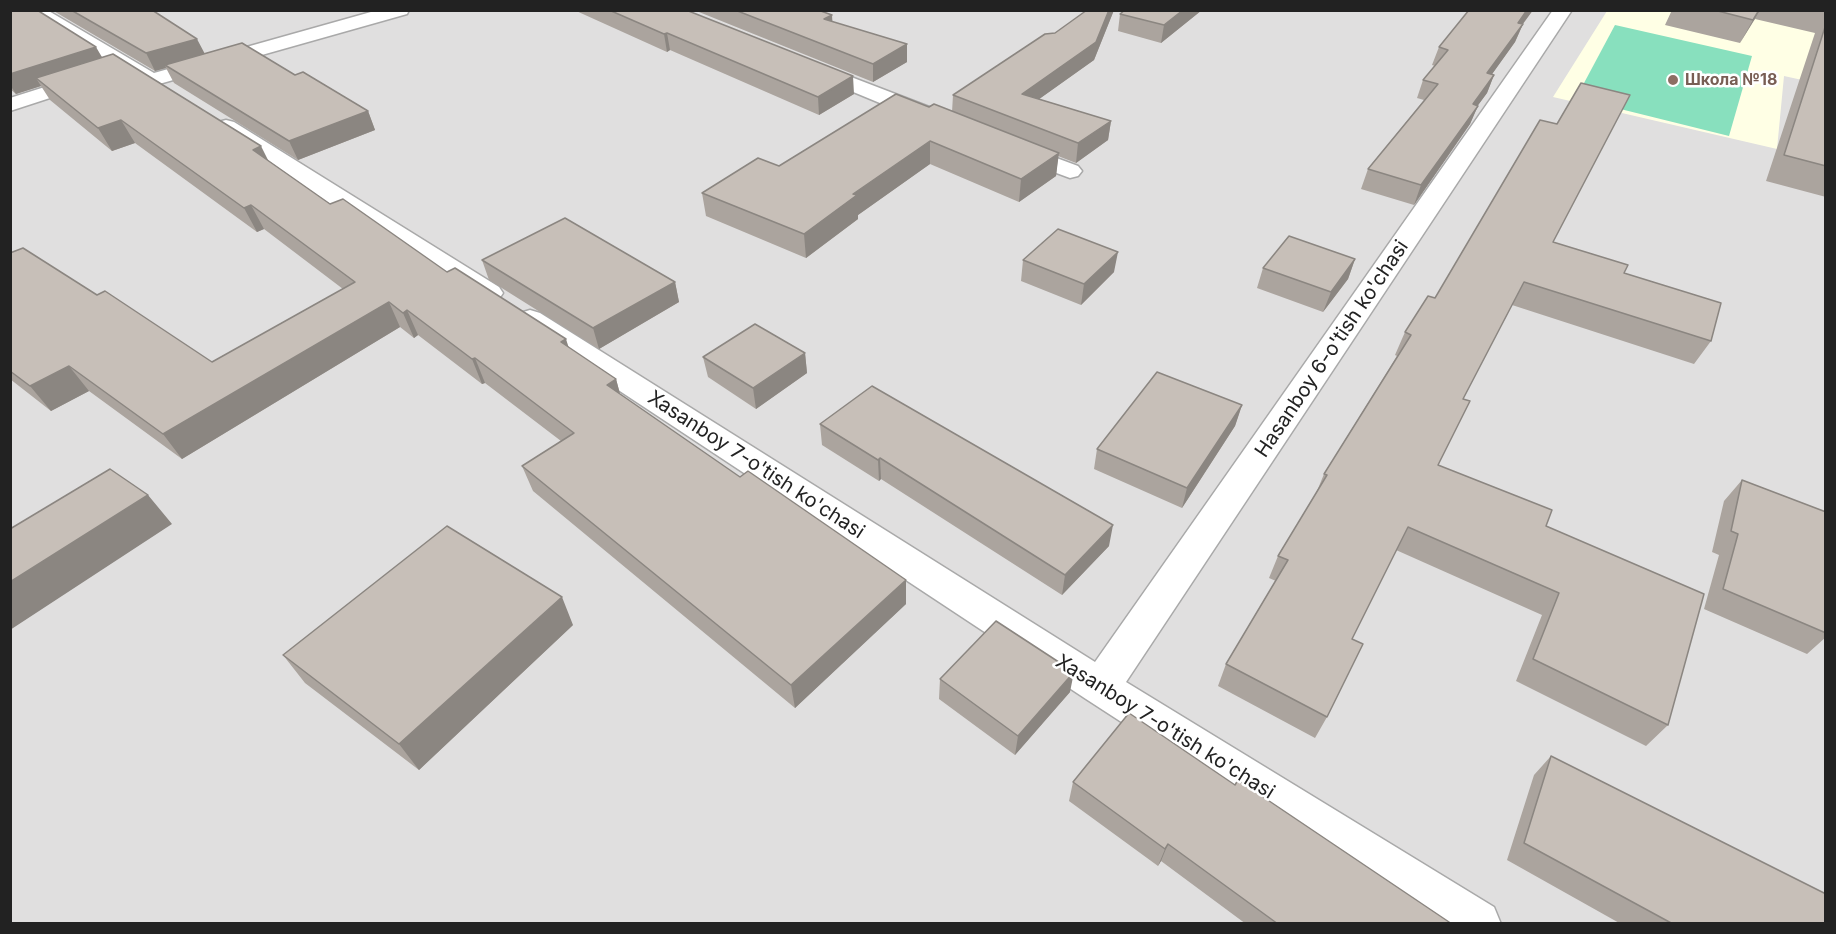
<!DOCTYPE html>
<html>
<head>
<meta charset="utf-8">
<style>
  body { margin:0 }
  #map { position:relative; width:1836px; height:934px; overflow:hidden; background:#f2efe9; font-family:Inter,sans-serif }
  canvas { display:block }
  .frame { position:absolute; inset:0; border:12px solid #222; pointer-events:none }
</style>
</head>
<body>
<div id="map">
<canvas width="1836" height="934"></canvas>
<div class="frame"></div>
</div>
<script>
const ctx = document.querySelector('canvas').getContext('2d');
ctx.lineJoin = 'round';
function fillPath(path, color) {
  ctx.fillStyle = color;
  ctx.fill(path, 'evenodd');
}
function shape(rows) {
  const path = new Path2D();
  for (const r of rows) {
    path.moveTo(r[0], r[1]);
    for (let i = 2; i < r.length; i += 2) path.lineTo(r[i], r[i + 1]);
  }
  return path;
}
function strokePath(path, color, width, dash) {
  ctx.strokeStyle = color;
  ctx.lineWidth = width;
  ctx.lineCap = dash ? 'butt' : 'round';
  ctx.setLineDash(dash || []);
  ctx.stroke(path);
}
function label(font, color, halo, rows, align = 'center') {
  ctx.font = font + ' Inter,sans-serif';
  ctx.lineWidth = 5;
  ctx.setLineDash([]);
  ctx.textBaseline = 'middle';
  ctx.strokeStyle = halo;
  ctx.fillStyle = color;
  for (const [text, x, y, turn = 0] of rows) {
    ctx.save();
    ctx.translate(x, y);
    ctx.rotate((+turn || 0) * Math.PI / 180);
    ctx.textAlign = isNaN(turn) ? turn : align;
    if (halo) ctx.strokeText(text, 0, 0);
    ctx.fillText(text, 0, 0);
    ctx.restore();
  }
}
const residential = shape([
  [10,11,1825,11,1825,923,11,923]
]);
const education = shape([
  [1607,11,1825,11,1825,85,1784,76,1777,149,1553,97]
]);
const pitch = shape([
  [1615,25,1752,56,1729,136,1576,98]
]);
const minor = shape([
  [24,10,47,10,154,73,378,10,409,10,407,14,152,86,139,81,24,10],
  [1553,10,1572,10,1126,682,1494,907,1501,924,1433,924,1086,699,520,325,516,319,520,313,530,310,540,313,1095,662,1553,10],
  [812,62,937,110,940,115,937,120,929,122,921,120,805,72,802,68,805,64,812,62],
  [89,73,96,75,99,79,96,83,10,111,10,98,89,73],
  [226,120,234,122,499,287,503,293,499,299,489,301,479,299,218,132,215,127,218,122,226,120],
  [1016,143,1078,166,1082,171,1078,176,1070,178,1008,155,1005,150,1008,145,1016,143]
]);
const wall = shape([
  [10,10,102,57,269,161,330,204,447,272,568,347,616,379,620,394,740,477,906,580,906,604,795,708,533,491,522,466,561,441,485,383,482,384,418,335,414,338,400,327,182,459,89,391,51,411,10,379,10,253,97,295,212,362,343,289,264,229,257,232,135,143,112,151,50,100,41,86,16,94,10,89],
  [52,10,152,10,204,54,295,75,368,111,375,130,298,160,174,83,166,68,155,71],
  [574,10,686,10,854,94,819,115,670,50,667,52],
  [694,10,818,10,832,15,832,21,907,62,873,82],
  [1087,10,1114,10,1094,60,1039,99,1111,121,1108,140,1076,163,1058,156,1056,176,1019,202,930,164,858,215,858,219,806,258,706,216,702,193,779,166,929,107,952,112,953,95,1055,33],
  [1202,10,1161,43,1118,31,1120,14],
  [1469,10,1533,10,1523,24,1515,42,1492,74,1494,75,1487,93,1478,105,1470,124,1414,205,1361,189,1368,169,1424,100,1417,98,1423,80,1435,66,1432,65,1439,47],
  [1672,10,1826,10,1826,197,1766,181,1815,33,1755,19,1740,43,1665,25],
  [1553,242,1624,273,1711,341,1694,364,1512,305,1463,399,1438,465,1546,526,1668,725,1646,746,1516,681,1542,615,1396,550,1352,639,1327,717,1315,738,1218,686,1226,664,1276,581,1269,578,1278,556,1315,496,1324,474,1397,356,1395,355,1405,332,1435,298],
  [1355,259,1348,279,1323,312,1257,288,1263,268],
  [482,260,675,282,679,302,599,349,489,280],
  [1023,260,1114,272,1081,305,1021,281],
  [805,353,807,373,756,409,708,377,703,357],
  [1242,405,1235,426,1182,508,1094,469,1097,449],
  [820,424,1109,546,1062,595,881,479,879,481,822,445],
  [1742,480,1826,512,1826,637,1807,654,1704,609,1719,555,1712,552,1724,501],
  [573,625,419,770,305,683,283,655],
  [940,679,1070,692,1015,755,939,699],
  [1551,756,1826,924,1621,924,1507,860,1534,775],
  [1073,782,1235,785,1452,924,1246,924,1161,861,1158,866,1069,801]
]);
const shadedWall = shape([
  [1109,10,1114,10,1094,60,1021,112,1022,94],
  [1183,10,1202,10,1161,43,1164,25],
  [1527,10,1533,10,1510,41,1518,23],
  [1759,10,1760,10,1740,43,1753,20],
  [832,15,833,32,824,19],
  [1523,24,1515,42,1480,91,1487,73],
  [667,33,670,50,667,52,664,34],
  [197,39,206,56,165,65,166,68,155,71,146,53],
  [907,44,907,62,873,82,873,64],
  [96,47,106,64,36,78,41,86,16,94,10,85,10,74],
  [1494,75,1487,93,1465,123,1473,104],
  [853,76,854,94,819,115,818,97],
  [1478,106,1470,124,1414,205,1421,185],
  [368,111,375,130,298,160,289,141],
  [121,120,135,143,112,151,98,128],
  [1111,121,1108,140,1076,163,1078,143],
  [930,141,930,164,858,215,858,219,806,258,804,234,853,194],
  [261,146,273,170,253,150],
  [1059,153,1056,176,1019,202,1021,179],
  [251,205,264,229,257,232,244,208],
  [1118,252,1114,272,1081,305,1084,284],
  [1355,259,1348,279,1323,312,1331,292],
  [675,282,679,302,599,349,593,328],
  [389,302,400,327,182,459,163,434],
  [407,310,418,335,414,338,403,313],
  [566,339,574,364,561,342],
  [805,353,807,373,756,409,753,388],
  [475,358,485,383,482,384,472,359],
  [69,366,89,391,51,411,30,386],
  [616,379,623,405,607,385],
  [1242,405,1235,426,1182,508,1187,488],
  [880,458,881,479,879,481,878,460],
  [148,495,172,524,10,630,10,582],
  [1113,525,1109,546,1062,595,1065,575],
  [906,580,906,604,795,708,791,685],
  [562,597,573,625,419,770,399,744],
  [1074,672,1070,692,1015,755,1018,736],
  [1168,844,1161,861,1158,866,1165,849]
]);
const building = shape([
  [10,10,37,10,96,47,10,74,10,10],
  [71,10,152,10,197,39,146,53,71,10],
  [609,10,686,10,853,76,818,97,667,33,664,34,609,10],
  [735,10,818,10,832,15,824,19,907,44,873,64,735,10],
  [1087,10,1109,10,1096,42,1022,94,1111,121,1078,143,953,95,1045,34,1055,33,1087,10],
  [1125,10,1183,10,1164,25,1120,14,1125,10],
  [1469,10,1527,10,1518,23,1523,24,1487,73,1494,75,1473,104,1478,106,1421,185,1368,169,1438,84,1423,80,1448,50,1439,47,1469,10],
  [1714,10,1759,10,1753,20,1714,10],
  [1826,24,1826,166,1784,155,1826,24],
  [242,43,295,75,303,72,368,111,289,141,165,65,242,43],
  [113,54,261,146,253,150,330,204,343,199,447,272,455,268,566,339,561,342,616,379,607,385,740,477,748,471,906,580,791,685,522,466,574,433,475,358,472,359,407,310,403,313,389,302,163,434,69,366,30,386,10,371,10,253,23,248,97,295,105,291,212,362,355,282,251,205,244,208,121,120,98,128,36,78,113,54],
  [1581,83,1630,95,1553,242,1628,265,1624,273,1721,303,1711,341,1524,282,1463,399,1470,401,1438,465,1552,510,1546,526,1704,594,1668,725,1533,659,1559,593,1408,527,1352,639,1363,644,1327,717,1226,664,1288,560,1278,556,1327,475,1324,474,1411,335,1405,332,1428,296,1435,298,1540,120,1557,124,1581,83],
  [896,94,929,107,934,104,1059,153,1021,179,930,141,853,194,857,195,804,234,702,193,758,158,779,166,896,94],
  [565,218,675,282,593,328,482,260,565,218],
  [1058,229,1118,252,1084,284,1023,260,1058,229],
  [1289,236,1355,259,1331,292,1263,268,1289,236],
  [755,324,805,353,753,388,703,357,755,324],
  [1157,372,1242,405,1187,488,1097,449,1157,372],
  [872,386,1113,525,1065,575,880,458,878,460,820,424,872,386],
  [110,469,148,495,10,582,10,529,110,469],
  [1742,480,1826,512,1826,633,1723,589,1738,534,1731,531,1742,480],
  [447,526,562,597,399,744,283,655,447,526],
  [996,621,1074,672,1018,736,940,679,996,621],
  [1129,713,1235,785,1238,780,1452,924,1278,924,1168,844,1165,849,1073,782,1129,713],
  [1551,756,1826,894,1826,924,1673,924,1524,843,1551,756]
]);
const markers = [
  [1673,80,6,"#8d6e63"]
];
const farEducationnames = [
  ["Школа №18",1685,80]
];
const streetNames = [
  ["Hasanboy 6-o'tish ko'chasi",1332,349,-56],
  ["Xasanboy 7-o'tish ko'chasi",756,465,33],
  ["Xasanboy 7-o'tish ko'chasi",1165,727,32]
];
fillPath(residential, '#e0dfdf');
fillPath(education, '#ffffe5');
fillPath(pitch, '#88e0be');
strokePath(minor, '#a9a9a9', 3);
fillPath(minor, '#fff');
fillPath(wall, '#aba49e');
fillPath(shadedWall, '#8b8681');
fillPath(building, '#c7bfb8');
strokePath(building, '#8b8681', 1.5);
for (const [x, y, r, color] of markers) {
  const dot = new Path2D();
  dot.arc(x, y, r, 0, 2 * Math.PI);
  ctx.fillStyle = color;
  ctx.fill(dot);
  strokePath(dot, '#fff', 2);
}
label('bold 16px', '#785e54', '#fff', farEducationnames, 'left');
label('20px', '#222', '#fff', streetNames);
</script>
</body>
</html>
